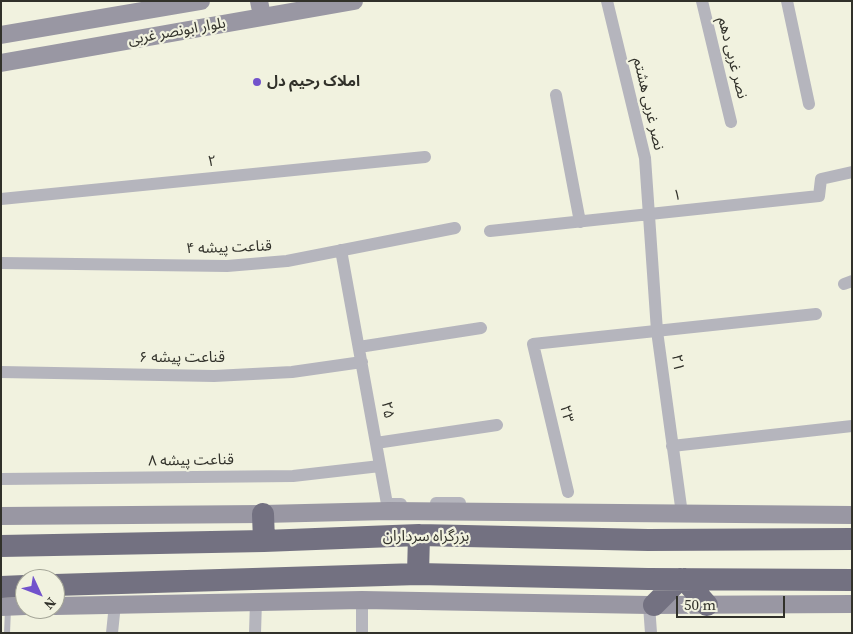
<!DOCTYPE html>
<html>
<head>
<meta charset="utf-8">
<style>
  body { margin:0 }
  #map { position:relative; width:853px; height:634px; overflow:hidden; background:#f1f2df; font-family:"Source Serif 4",serif }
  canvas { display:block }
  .frame { position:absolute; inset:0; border:2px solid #31312a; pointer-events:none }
  .north { position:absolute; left:15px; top:569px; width:50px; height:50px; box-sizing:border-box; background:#f1f2df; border:1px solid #a4a597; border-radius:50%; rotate:133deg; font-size:14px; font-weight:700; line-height:20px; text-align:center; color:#31312a }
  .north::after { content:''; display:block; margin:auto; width:18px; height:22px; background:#7253cc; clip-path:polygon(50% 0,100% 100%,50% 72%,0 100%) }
  .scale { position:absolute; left:676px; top:596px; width:109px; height:22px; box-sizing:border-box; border:2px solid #31312a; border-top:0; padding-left:6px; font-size:15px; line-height:18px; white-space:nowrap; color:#31312a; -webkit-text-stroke:4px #f1f2df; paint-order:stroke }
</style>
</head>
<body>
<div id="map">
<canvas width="853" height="634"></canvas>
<div class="frame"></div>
<div class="north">N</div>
<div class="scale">50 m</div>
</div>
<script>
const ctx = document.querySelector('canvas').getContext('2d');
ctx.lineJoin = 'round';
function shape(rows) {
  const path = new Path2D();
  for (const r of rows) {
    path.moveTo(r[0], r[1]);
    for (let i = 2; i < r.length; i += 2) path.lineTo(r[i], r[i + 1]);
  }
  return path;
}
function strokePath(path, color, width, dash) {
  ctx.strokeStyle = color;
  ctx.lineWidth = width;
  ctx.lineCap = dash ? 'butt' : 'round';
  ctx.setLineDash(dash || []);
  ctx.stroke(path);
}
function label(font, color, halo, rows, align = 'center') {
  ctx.font = font + ' "Source Serif 4","Noto Sans Arabic",serif';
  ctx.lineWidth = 4.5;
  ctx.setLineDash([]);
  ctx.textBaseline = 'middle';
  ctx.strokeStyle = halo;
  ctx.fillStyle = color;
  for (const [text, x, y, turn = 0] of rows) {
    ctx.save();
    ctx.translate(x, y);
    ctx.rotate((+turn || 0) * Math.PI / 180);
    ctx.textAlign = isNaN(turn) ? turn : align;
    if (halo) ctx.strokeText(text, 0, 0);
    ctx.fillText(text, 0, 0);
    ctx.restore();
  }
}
const lane = shape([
  [7,633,8,609]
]);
const street = shape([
  [607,1,645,158,657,331,682,514],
  [702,1,731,122],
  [787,1,809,104],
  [556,95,580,222],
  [1,199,425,157],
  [490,231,819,196,821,179,852,172],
  [341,250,387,504,401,504],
  [1,263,227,266,287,261,455,228],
  [844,284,852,281],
  [359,347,481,328],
  [1,372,214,376,292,372,362,362],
  [376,443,497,425],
  [672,446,852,426],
  [1,479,293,476,380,466],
  [568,492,533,344,816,314],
  [436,503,460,503],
  [649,605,651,633],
  [112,633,115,604],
  [255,633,256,601],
  [362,633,362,600]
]);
const secondary = shape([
  [259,1,262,16],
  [1,35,201,1],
  [1,63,354,1],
  [1,516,263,514,389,511,852,515],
  [55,606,362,600,649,605,852,604],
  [1,607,25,606]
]);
const highway = shape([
  [263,514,264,541],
  [1,546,264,541,419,535,648,540,852,539],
  [418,574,419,535],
  [684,579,707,605],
  [55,585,418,574,648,579,852,580],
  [1,587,25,586],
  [654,605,680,579]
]);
const markers = [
  [257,82,5,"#7253cc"]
];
const streetNames = [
  ["بلوار ابونصر غربی",177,32,-10],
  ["نصر غربی دهم",732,58,76],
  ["نصر غربی هشتم",648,104,77],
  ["۲",212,162,-6],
  ["۱",677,196,-6],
  ["قناعت پیشه ۴",229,248,-2],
  ["قناعت پیشه ۶",182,358],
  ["۲۱",677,363,82],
  ["۲۵",387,410,80],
  ["۲۳",566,414,76],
  ["قناعت پیشه ۸",191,461,-1],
  ["بزرگراه سرداران",426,537]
];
const poiNames = [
  ["املاک رحیم دل",267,82]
];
strokePath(lane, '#b5b5bd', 6);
strokePath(street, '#b5b5bd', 12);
strokePath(secondary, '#9997a3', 18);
strokePath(highway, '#737181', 22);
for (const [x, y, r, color] of markers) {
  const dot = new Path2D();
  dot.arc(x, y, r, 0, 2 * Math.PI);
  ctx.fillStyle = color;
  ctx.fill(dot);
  strokePath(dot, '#f1f2df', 2);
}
label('15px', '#31312a', '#f1f2df', streetNames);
label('bold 15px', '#31312a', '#f1f2df', poiNames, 'left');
</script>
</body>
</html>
